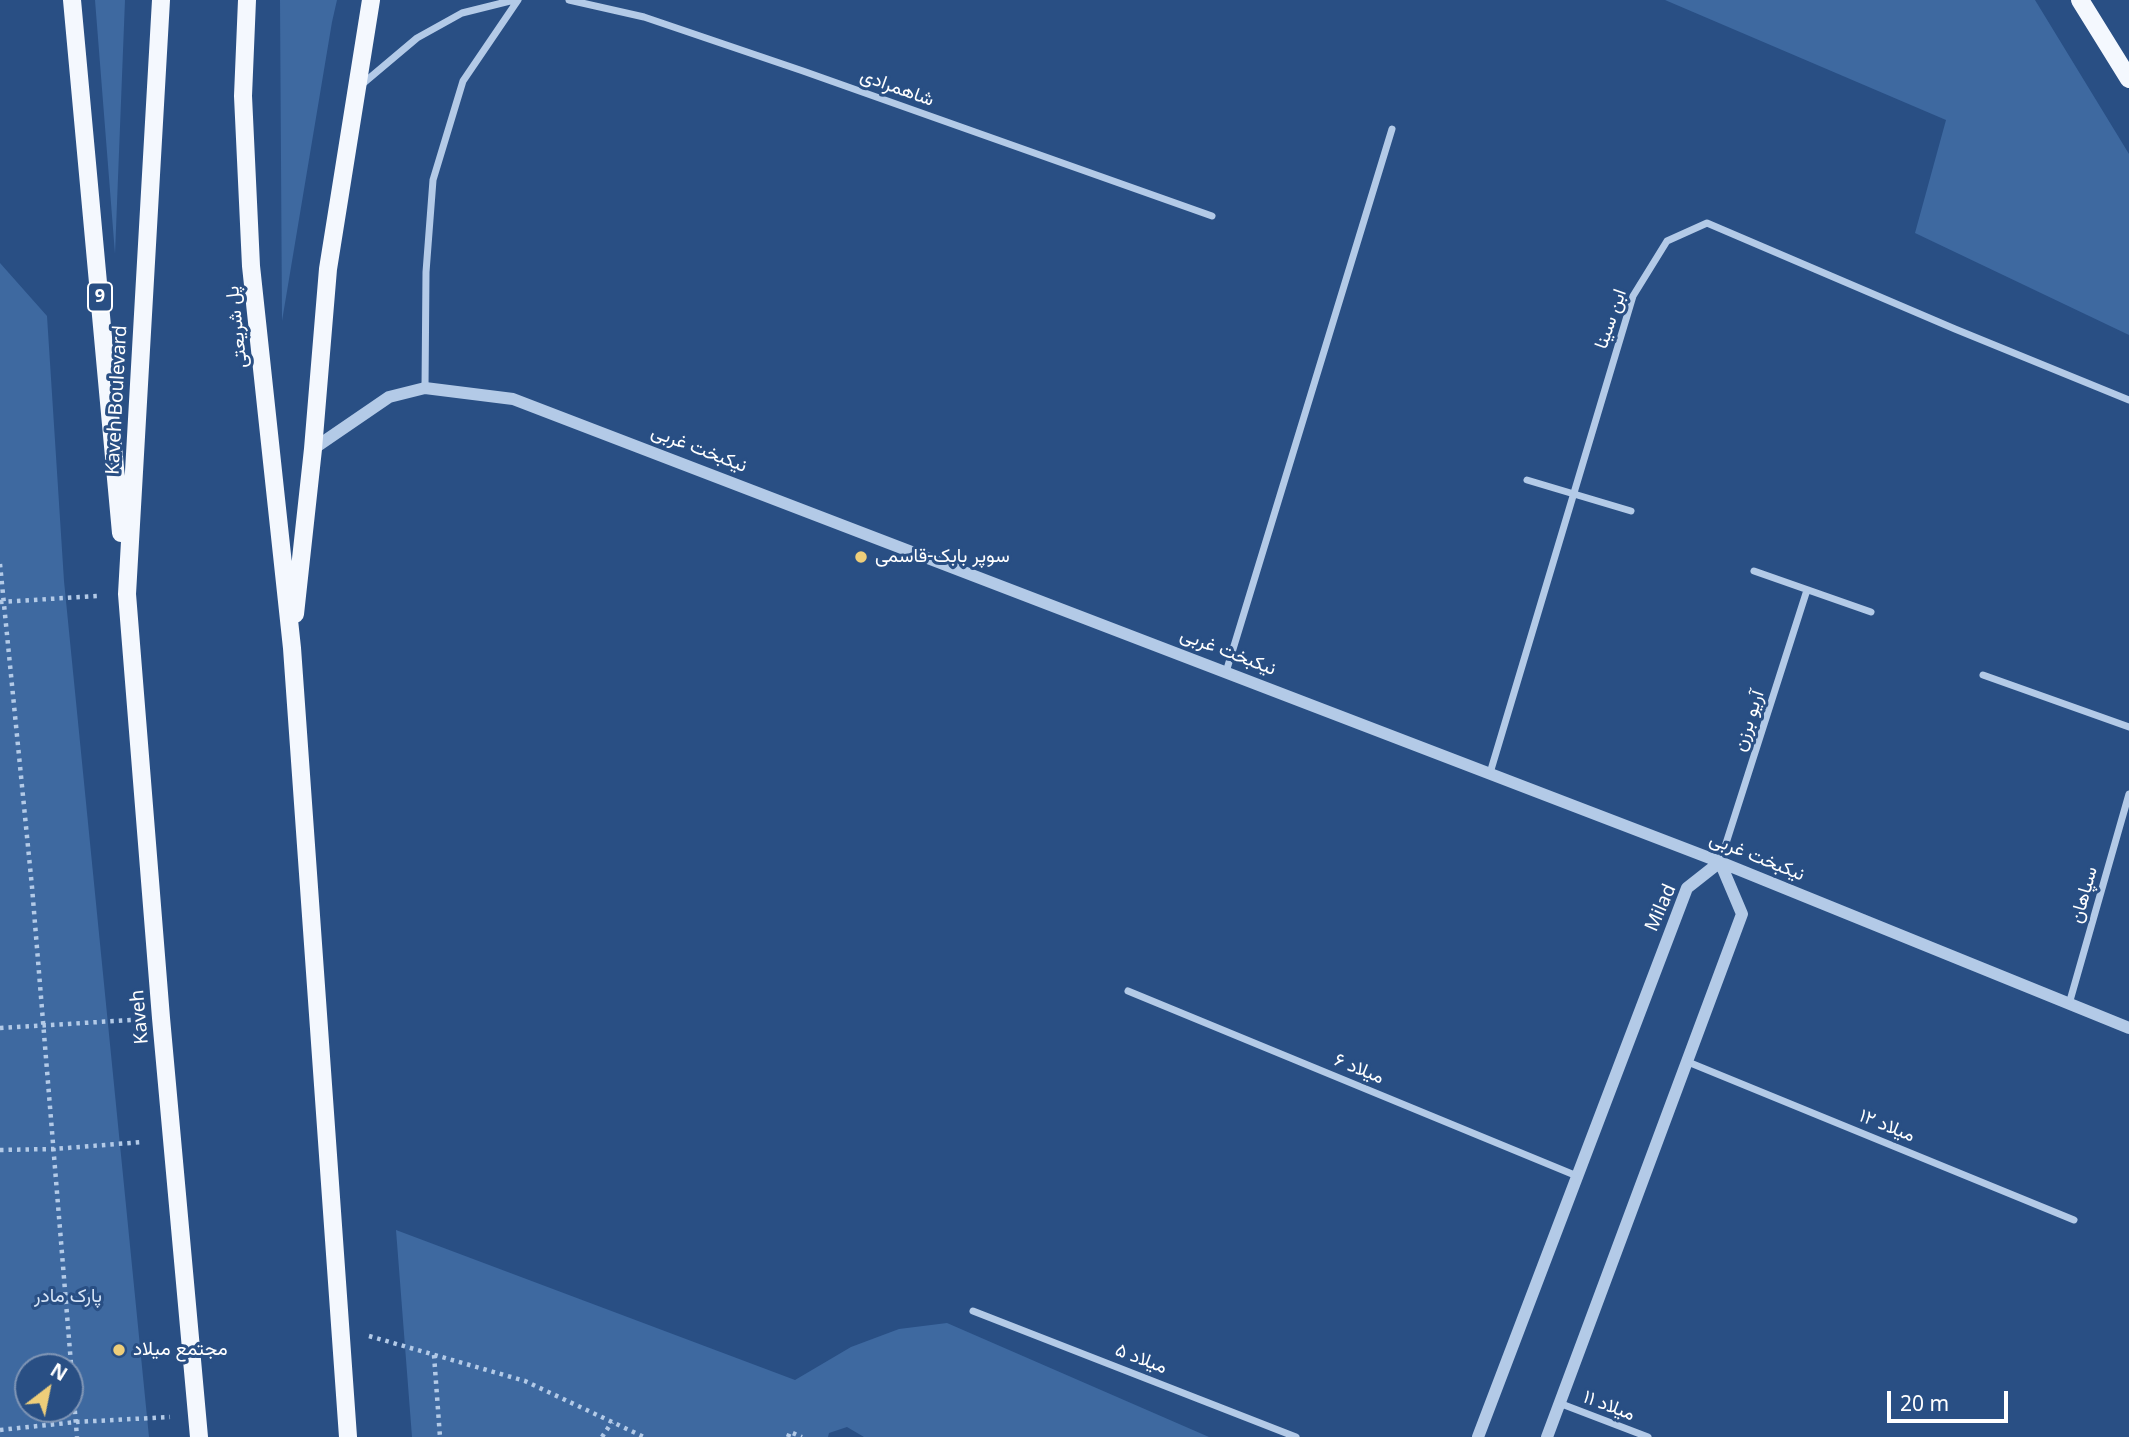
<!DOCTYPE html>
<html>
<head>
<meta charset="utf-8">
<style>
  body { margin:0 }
  #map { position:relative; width:2129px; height:1437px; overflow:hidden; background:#294f84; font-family:"Noto Sans",sans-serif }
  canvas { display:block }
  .north { position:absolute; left:14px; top:1353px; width:70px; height:70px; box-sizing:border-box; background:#294f84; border:2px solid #7f95b5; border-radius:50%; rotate:32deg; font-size:19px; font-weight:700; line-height:28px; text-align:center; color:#fff }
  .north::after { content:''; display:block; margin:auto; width:24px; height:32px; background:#eece7a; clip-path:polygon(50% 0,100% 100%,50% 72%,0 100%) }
  .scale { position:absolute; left:1887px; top:1391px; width:121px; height:32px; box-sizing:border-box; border:4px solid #fff; border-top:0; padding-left:9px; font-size:21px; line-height:24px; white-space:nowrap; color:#fff; -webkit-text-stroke:5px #294f84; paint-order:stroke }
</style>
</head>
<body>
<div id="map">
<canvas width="2129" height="1437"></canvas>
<div class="north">N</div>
<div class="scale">20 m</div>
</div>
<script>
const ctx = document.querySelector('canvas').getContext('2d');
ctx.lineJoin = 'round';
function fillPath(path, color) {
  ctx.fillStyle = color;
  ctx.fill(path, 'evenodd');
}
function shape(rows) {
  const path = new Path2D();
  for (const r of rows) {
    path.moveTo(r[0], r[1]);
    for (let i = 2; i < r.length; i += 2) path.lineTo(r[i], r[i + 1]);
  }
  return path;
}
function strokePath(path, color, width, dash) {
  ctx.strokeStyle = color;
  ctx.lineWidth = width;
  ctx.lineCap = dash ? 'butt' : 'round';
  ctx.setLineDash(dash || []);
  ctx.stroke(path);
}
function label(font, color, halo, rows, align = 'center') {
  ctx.font = font + ' "Noto Sans",Vazirmatn,sans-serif';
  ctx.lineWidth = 6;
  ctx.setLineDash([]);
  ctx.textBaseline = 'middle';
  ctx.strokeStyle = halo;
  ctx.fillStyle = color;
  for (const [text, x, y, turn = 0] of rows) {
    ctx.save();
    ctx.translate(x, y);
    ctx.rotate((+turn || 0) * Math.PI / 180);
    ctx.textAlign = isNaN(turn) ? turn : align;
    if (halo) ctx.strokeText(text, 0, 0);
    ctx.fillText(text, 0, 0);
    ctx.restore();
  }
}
const green = shape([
  [95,0,125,0,115,254],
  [280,0,337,0,332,22,282,321],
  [1665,0,2035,0,2129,154,2129,335,1915,233,1946,120],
  [0,263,47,316,64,581,149,1437,0,1437],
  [28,1367,70,1367,70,1409,28,1409],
  [396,1230,795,1380,851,1347,899,1329,947,1323,1209,1437,864,1437,847,1427,829,1433,828,1437,412,1437]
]);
const path = shape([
  [0,564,32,887,77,1437],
  [0,602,97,596],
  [0,1028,132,1020],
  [0,1150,54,1149,142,1142],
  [369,1336,525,1381,644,1437],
  [434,1355,440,1437],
  [0,1430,76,1422,170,1417],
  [602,1437,612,1422],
  [788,1437,790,1432,802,1437]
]);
const minor = shape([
  [569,0,644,17,803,71,1212,216],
  [360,86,417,38,462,13,514,0],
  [425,388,426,272,433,180,463,81,518,0],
  [1527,480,1631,511],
  [1754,571,1871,612],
  [1226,672,1392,129],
  [1983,675,2129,727],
  [1490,773,1633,296,1667,241,1707,223,1955,329,2129,400],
  [1720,862,1807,590],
  [1128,991,1577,1176],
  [2069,1004,2129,794],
  [1688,1062,2074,1220],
  [973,1311,1296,1437],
  [1559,1403,1648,1437]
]);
const tertiary = shape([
  [313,449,389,397,425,388,513,399,1720,862,2129,1028],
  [1478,1437,1687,888,1720,862,1742,914,1547,1437]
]);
const primary = shape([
  [72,0,121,533],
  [161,0,127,594,161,1018,199,1437],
  [247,0,243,96,251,266,292,648,348,1437],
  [2080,0,2129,79],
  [295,614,313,449,328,269,371,0]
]);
const markers = [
  [861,557,7,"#eece7a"],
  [119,1350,7,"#eece7a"]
];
const shields = [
  [100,297,24]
];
const shieldNames = [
  ["9",100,297]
];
const streetNames = [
  ["شاهمرادی",897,88,20],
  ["ابن سینا",1611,319,-71],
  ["پل شریعتی",237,327,-96],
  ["Kaveh Boulevard",117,400,-87],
  ["نیکبخت غربی",699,449,21],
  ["نیکبخت غربی",1228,652,21],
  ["آریو برزن",1749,721,-72],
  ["نیکبخت غربی",1757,857,22],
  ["سپاهان",2084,895,-74],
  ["Milad",1661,908,-66],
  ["Kaveh",140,1017,-95],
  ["میلاد ۶",1359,1069,22],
  ["میلاد ۱۲",1887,1126,22],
  ["میلاد ۵",1141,1359,21],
  ["میلاد ۱۱",1609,1406,21]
];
const poiNames = [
  ["سوپر بابک-قاسمی",875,557],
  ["مجتمع میلاد",133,1350]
];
const parkNames = [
  ["پارک مادر",68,1297]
];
fillPath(green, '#3e69a0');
strokePath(path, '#b3cae7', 4.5, [3.5, 5]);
strokePath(minor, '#b3cae7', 7);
strokePath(tertiary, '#b3cae7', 12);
strokePath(primary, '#f4f8fe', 18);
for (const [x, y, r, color] of markers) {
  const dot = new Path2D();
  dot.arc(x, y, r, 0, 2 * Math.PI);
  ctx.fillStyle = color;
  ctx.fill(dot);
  strokePath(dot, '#294f84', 2.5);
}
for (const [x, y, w] of shields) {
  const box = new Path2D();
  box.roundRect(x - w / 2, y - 14.5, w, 29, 5);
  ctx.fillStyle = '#294f84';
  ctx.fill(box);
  strokePath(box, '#fff', 2);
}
label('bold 18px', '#fff', null, shieldNames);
label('19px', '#fff', '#294f84', streetNames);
label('19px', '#fff', '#294f84', poiNames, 'left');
label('19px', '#d6e4f6', '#294f84', parkNames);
</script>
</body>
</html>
